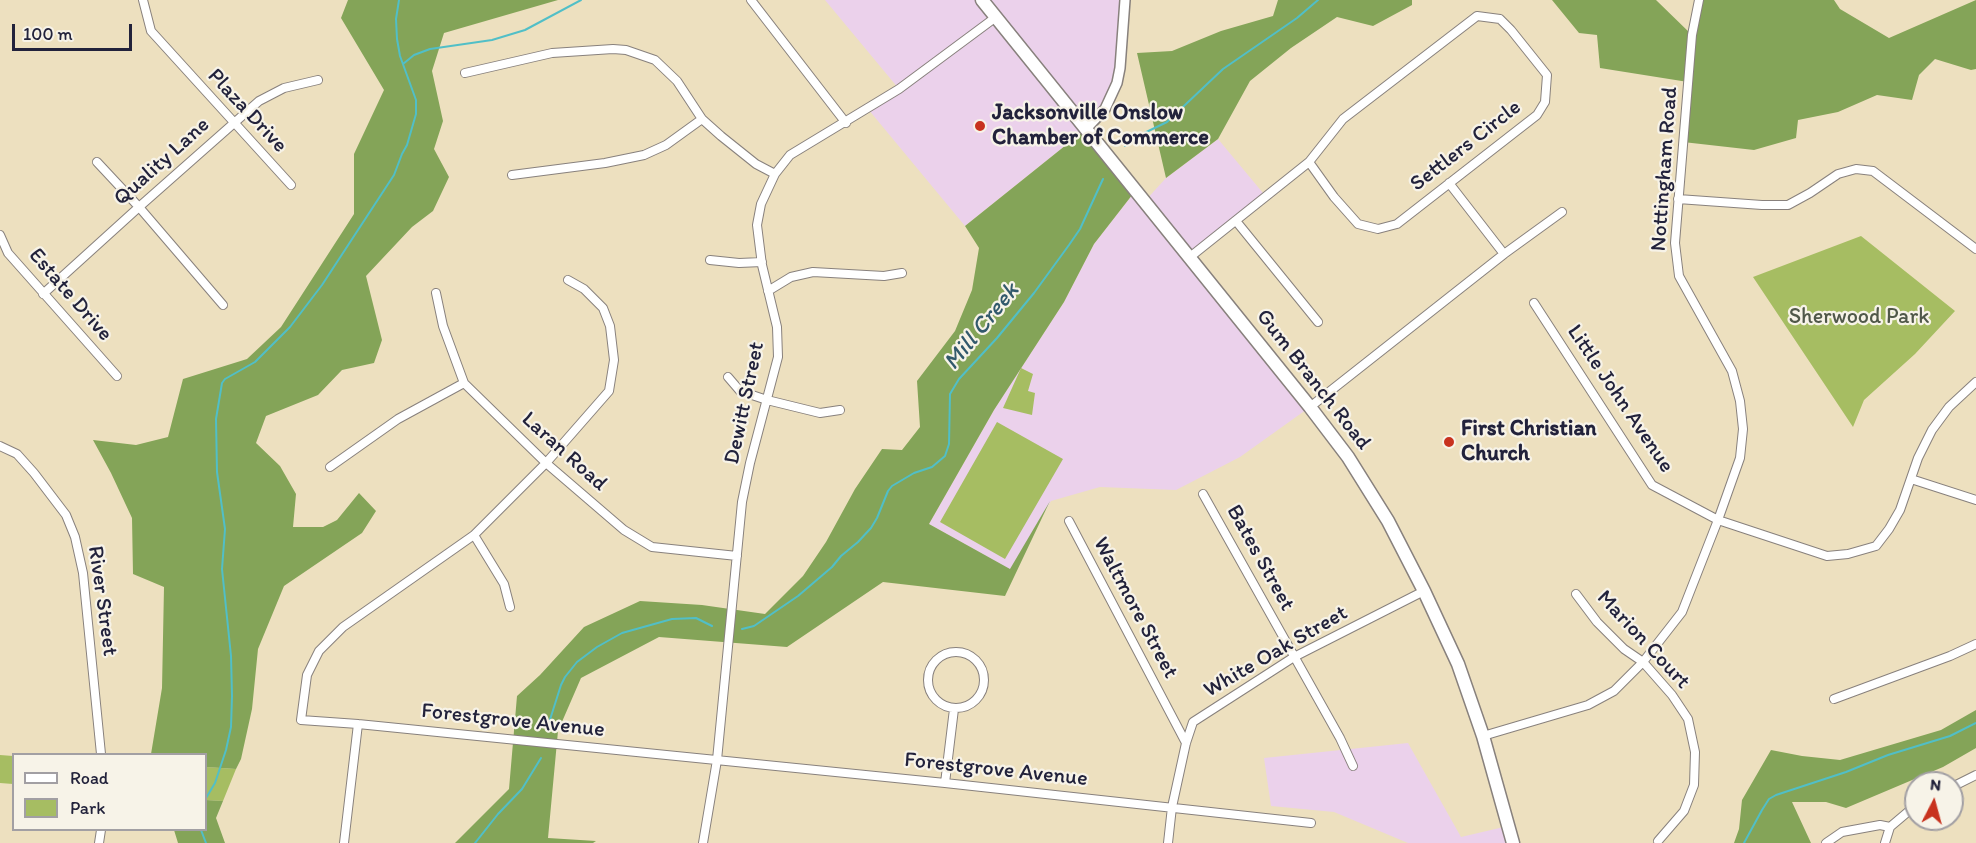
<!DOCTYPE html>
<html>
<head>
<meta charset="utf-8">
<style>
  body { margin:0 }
  #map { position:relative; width:1976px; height:843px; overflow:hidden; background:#ede0bf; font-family:Itim,sans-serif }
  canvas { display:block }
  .legend { position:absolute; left:12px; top:753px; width:195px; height:78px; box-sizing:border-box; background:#f7f3e8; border:2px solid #a29fa3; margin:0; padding:8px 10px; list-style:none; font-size:18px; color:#22223b }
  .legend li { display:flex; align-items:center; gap:12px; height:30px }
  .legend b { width:30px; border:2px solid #a29fa3 }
  .north { position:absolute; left:1904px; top:771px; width:60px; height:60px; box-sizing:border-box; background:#f7f3e8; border:2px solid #a29fa3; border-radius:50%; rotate:6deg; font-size:16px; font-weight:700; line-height:24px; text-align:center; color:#22223b }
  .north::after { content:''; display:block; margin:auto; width:21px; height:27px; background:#c8321e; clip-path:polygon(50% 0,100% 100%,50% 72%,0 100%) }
  .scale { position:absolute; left:12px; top:24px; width:120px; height:27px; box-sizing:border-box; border:3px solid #22223b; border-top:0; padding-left:8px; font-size:18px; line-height:21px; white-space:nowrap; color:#22223b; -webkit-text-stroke:4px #f7f3e8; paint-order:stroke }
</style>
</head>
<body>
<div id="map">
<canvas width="1976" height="843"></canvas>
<ul class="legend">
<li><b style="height:8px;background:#fff"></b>Road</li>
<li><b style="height:16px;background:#a6bd62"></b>Park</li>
</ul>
<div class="north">N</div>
<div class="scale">100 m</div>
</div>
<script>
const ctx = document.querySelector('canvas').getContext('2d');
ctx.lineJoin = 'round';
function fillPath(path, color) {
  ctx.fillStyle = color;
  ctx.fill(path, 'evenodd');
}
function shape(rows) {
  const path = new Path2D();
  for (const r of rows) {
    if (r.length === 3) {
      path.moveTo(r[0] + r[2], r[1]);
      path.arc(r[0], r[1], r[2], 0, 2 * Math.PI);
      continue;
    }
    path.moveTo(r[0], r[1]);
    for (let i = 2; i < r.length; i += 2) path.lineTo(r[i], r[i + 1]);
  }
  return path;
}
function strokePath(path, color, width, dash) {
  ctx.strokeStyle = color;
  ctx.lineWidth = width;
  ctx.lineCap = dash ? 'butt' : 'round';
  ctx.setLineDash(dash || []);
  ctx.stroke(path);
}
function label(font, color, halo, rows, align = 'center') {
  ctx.font = font + ' Itim,sans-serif';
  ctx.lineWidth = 4.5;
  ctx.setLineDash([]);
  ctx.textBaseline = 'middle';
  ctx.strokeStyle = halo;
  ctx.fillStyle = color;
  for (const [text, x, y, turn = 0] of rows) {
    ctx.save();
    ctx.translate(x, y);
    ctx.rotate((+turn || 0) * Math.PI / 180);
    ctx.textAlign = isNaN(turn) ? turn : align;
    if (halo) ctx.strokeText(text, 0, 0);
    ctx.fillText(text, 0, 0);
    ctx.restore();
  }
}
const built = shape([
  [825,0,1125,0,1117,83,1086,129,965,226,868,109,899,89],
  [1218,139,1268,199,1190,257,1310,407,1240,457,1176,490,1100,487,1051,501,1010,570,929,524,994,410,1064,302,1094,244,1136,190,1145,201,1166,178],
  [1408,743,1461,837,1508,826,1513,843,1408,843,1334,812,1271,806,1264,758]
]);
const green = shape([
  [1861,236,1955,311,1915,354,1864,400,1853,427,1753,277],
  [1021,368,1033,374,1028,391,1035,393,1032,415,1003,408],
  [997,422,1063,459,1005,559,940,522],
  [0,755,13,756,13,784,0,783],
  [206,767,236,769,223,801,206,800]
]);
const forest = shape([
  [348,0,558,0,444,33,432,71,443,121,434,149,449,177,433,211,412,227,366,276,382,340,374,363,342,370,318,395,266,416,256,443,280,466,296,494,293,527,323,527,337,520,359,493,376,511,362,533,284,586,258,649,252,709,241,759,236,769,206,767,206,754,151,754,162,688,164,587,133,574,132,518,111,473,93,440,136,445,168,437,183,379,247,359,281,327,354,214,354,154,384,90,341,18],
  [1278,0,1412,0,1412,5,1373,26,1337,17,1291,48,1250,81,1218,139,1166,178,1137,53,1172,51,1221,31,1273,16],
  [1552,0,1656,0,1692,35,1699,0,1834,0,1840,9,1889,38,1976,0,1976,69,1971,70,1935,59,1919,75,1912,100,1877,95,1838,112,1798,120,1796,138,1754,150,1683,142,1688,82,1600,68,1597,35,1579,33],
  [1086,129,1136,190,1094,244,1064,302,994,410,929,524,1010,569,1050,501,1005,596,883,582,787,647,659,637,581,678,558,731,548,838,596,841,593,843,455,843,509,789,517,696,540,675,584,627,640,601,702,605,765,614,803,576,826,542,855,489,882,449,902,450,920,427,917,381,955,331,972,290,979,248,965,226],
  [1976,710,1976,748,1943,767,1846,808,1826,802,1792,802,1811,843,1734,843,1739,829,1742,800,1771,750,1802,756,1840,760,1941,730],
  [206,800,223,801,216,818,225,843,178,843,174,830,206,830]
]);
const stream = shape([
  [403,64,414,55,430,49,492,40,525,30,581,0],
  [1125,146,1134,138,1167,122,1223,69,1297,18,1318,0],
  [742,629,754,626,798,596,832,567,841,556,858,542,871,528,877,518,888,491,892,486,914,473,932,467,945,456,949,444,950,394,959,379,997,338,1034,293,1069,245,1080,229,1103,179],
  [547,729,561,685,565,677,577,662,597,647,622,633,672,619,696,618,712,626],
  [206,798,215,783,226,750,231,727,232,696,231,656,222,569,225,529,217,472,216,419,222,383,225,379,255,362,290,327,322,285,394,175,402,154,407,145,416,114,416,100,400,56,397,39,396,19,399,0],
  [201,830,206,843],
  [475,843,498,814,522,789,541,758],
  [1744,843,1762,810,1769,799,1776,795,1846,772,1888,755,1950,736,1976,723]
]);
const minor = shape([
  [143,0,151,31,291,185],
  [751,0,846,123],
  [465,73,552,53,613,49,626,50,655,60,677,81,702,119,721,136,756,164,775,174],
  [97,162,139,207,223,305],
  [512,175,605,163,644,155,666,145,702,119],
  [1449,183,1504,254],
  [1678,199,1762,205,1788,205,1810,193,1838,174,1856,169,1873,171,1976,249],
  [1236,221,1318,322],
  [0,235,8,253,117,376],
  [1190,257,1309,162,1343,119,1477,16,1500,19,1511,30,1547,75,1545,102,1537,115,1397,224,1378,229,1358,224,1334,197,1309,162],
  [710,260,739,263,762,262],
  [568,280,584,289,603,308,610,326,614,360,609,391,546,463,474,535,343,627,319,651,307,675,301,720,358,724,945,783,1311,823],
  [768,291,791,277,813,272,884,276,902,273],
  [436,293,443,326,464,383,546,463,624,530,652,547,737,556],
  [43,294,139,207,259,101,284,88,318,80],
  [1534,303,1652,485,1718,520,1827,556,1848,554,1876,546,1889,529,1900,510,1918,458,1932,430,1949,407,1976,382],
  [728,377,740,391,767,400,820,413,840,410],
  [1310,407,1504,254,1562,212],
  [0,446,17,454,34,473,66,515,75,537,83,573,101,754],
  [330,467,398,419,464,383],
  [1911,479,1976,500],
  [1203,494,1340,738,1353,766],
  [1069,521,1186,743],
  [474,535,504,584,510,607],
  [1576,594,1597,622,1624,649,1643,662,1672,695,1688,719,1695,752,1694,785,1684,811,1658,841],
  [956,680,28],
  [1834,699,1950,656,1976,644],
  [1483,736,1588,705,1614,691,1643,662,1682,612,1718,520,1740,458,1743,429,1740,401,1732,371,1679,276,1675,243,1692,35,1699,0],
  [945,783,954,709],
  [1952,787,1976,775],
  [99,843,101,830],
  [344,843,358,724],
  [703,843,717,760,742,502,750,463,778,357,777,327,762,265,757,225,761,204,775,174,790,155,899,89,996,17],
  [1168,843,1172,807,1186,743,1193,722,1294,657,1424,591],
  [1826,843,1842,832,1880,825,1890,827],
  [1885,843,1890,827,1916,805]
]);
const tertiary = shape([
  [1086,129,1105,109,1117,83,1120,68,1125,0]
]);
const primary = shape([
  [982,0,1310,407,1348,457,1388,521,1424,591,1458,664,1483,736,1513,843]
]);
const markers = [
  [980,126,6,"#c8321e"],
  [1449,442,6,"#c8321e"]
];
const streetNames = [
  ["Plaza Drive",247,111,47],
  ["Settlers Circle",1466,146,-38],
  ["Quality Lane",162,162,-42],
  ["Nottingham Road",1665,169,-86],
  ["Estate Drive",70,295,49],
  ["Gum Branch Road",1313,380,52],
  ["Little John Avenue",1620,399,56],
  ["Dewitt Street",745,403,-78],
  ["Laran Road",564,452,42],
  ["Bates Street",1260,558,61],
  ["River Street",102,601,82],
  ["Waltmore Street",1135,608,62],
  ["Marion Court",1643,640,47],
  ["White Oak Street",1276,652,-30],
  ["Forestgrove Avenue",513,721,6],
  ["Forestgrove Avenue",996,770,6]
];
const poiNames = [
  ["Jacksonville Onslow",992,113],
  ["Chamber of Commerce",992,138],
  ["First Christian",1461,429],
  ["Church",1461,454]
];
const parkNames = [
  ["Sherwood Park",1859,317]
];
const waterNames = [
  ["Mill Creek",982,327,-51]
];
fillPath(built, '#ebd1eb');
fillPath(green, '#a6bd62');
fillPath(forest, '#84a458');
strokePath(stream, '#51bfc7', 2);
strokePath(minor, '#88817d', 10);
strokePath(tertiary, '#88817d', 12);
strokePath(primary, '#88817d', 15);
strokePath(minor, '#fff', 8);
strokePath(tertiary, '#fff', 9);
strokePath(primary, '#fff', 12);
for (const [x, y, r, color] of markers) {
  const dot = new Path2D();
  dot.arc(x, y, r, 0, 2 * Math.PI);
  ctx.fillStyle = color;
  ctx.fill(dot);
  strokePath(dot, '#f7f3e8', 2);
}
label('22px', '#22223b', '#f7f3e8', streetNames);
label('bold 22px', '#22223b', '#f7f3e8', poiNames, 'left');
label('22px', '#505849', '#f7f3e8', parkNames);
label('italic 24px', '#32596c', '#f7f3e8', waterNames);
</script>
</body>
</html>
